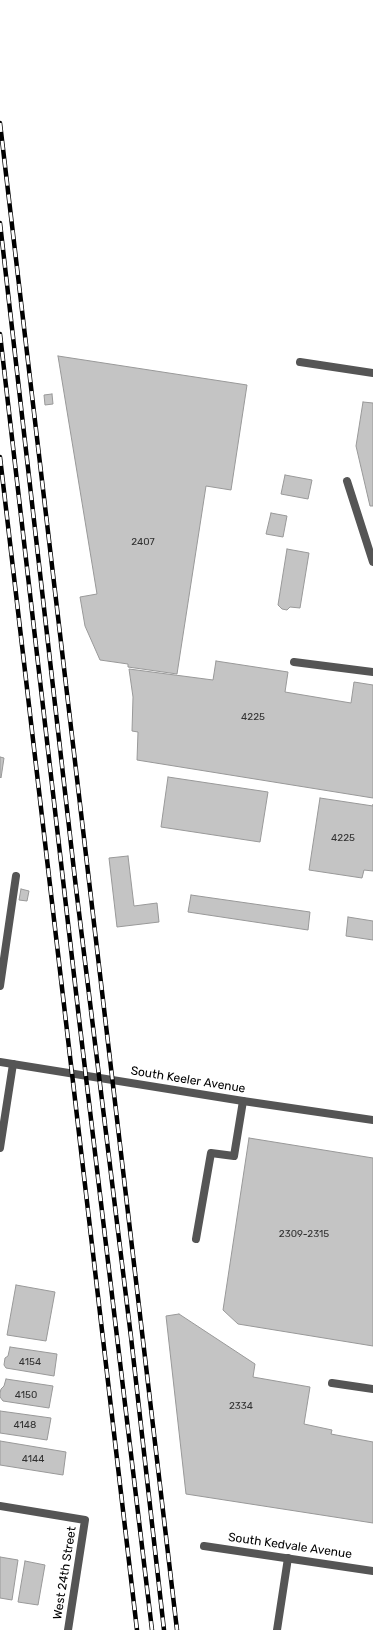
<!DOCTYPE html>
<html>
<head>
<meta charset="utf-8">
<style>
  body { margin:0 }
  canvas { display:block; background:#fff }
</style>
</head>
<body>
<canvas width="373" height="1630"></canvas>
<script>
const ctx = document.querySelector('canvas').getContext('2d');
ctx.lineJoin = 'round';
function fillPath(path, color) {
  ctx.fillStyle = color;
  ctx.fill(path, 'evenodd');
}
function shape(rows) {
  const path = new Path2D();
  for (const r of rows) {
    path.moveTo(r[0], r[1]);
    for (let i = 2; i < r.length; i += 2) path.lineTo(r[i], r[i + 1]);
  }
  return path;
}
function strokePath(path, color, width, dash) {
  ctx.strokeStyle = color;
  ctx.lineWidth = width;
  ctx.lineCap = dash ? 'butt' : 'round';
  ctx.setLineDash(dash || []);
  ctx.stroke(path);
}
function label(font, color, halo, rows, align = 'center') {
  ctx.font = font + ' Rubik,sans-serif';
  ctx.lineWidth = 3.5;
  ctx.setLineDash([]);
  ctx.textBaseline = 'middle';
  ctx.strokeStyle = halo;
  ctx.fillStyle = color;
  for (const [text, x, y, turn = 0] of rows) {
    ctx.save();
    ctx.translate(x, y);
    ctx.rotate((+turn || 0) * Math.PI / 180);
    ctx.textAlign = isNaN(turn) ? turn : align;
    if (halo) ctx.strokeText(text, 0, 0);
    ctx.fillText(text, 0, 0);
    ctx.restore();
  }
}
const building = shape([
  [58,356,247,385,231,490,206,486,177,674,128,667,128,664,100,660,85,626,80,597,97,594,58,356],
  [52,394,53,404,45,405,44,395,52,394],
  [363,402,373,403,373,506,370,506,356,446,363,402],
  [285,475,312,480,308,499,281,494,285,475],
  [271,513,287,516,283,537,266,534,271,513],
  [287,549,309,553,300,608,290,607,287,610,282,609,278,605,287,549],
  [216,661,288,672,285,692,351,703,354,682,373,685,373,798,137,760,138,732,132,731,133,697,129,669,213,680,216,661],
  [0,757,4,758,1,778,0,777,0,757],
  [168,777,268,792,260,842,161,827,168,777],
  [320,798,373,806,373,804,373,871,364,870,362,878,309,870,320,798],
  [128,856,134,906,157,903,159,922,117,927,109,858,128,856],
  [21,889,29,891,27,901,19,900,21,889],
  [191,895,310,912,308,930,188,912,191,895],
  [348,917,373,921,373,940,346,936,348,917],
  [249,1138,373,1158,373,1346,238,1324,223,1310,249,1138],
  [16,1285,55,1292,46,1341,7,1335,16,1285],
  [179,1314,255,1364,253,1377,310,1387,304,1424,332,1430,331,1434,373,1442,373,1523,186,1494,166,1316,179,1314],
  [10,1347,57,1354,54,1376,6,1368,4,1365,5,1358,8,1356,10,1347],
  [6,1379,53,1386,49,1408,3,1401,0,1397,0,1393,1,1389,4,1386,6,1379],
  [0,1411,51,1418,47,1440,0,1433,0,1411],
  [0,1441,66,1452,63,1475,0,1465,0,1441],
  [0,1557,18,1560,12,1600,0,1598,0,1557],
  [25,1561,45,1565,38,1605,18,1602,25,1561]
]);
const service = shape([
  [347,481,373,562],
  [0,986,16,876],
  [196,1239,211,1153,234,1156,243,1101],
  [332,1383,373,1389],
  [277,1630,288,1558]
]);
const minor = shape([
  [300,362,373,373],
  [294,662,373,672],
  [0,1148,13,1064],
  [0,1506,85,1520,68,1630],
  [204,1546,373,1571]
]);
const tertiary = shape([
  [0,1062,243,1101,373,1120]
]);
const rail = shape([
  [0,123,177,1630],
  [0,223,76,888,131,1337,164,1630],
  [0,334,80,1027,152,1630],
  [0,457,137,1630]
]);
const numberNames = [
  ["2407",143,542],
  ["4225",253,717],
  ["4225",343,838],
  ["2309-2315",304,1234],
  ["4154",30,1362],
  ["4150",26,1395],
  ["2334",241,1406],
  ["4148",25,1425],
  ["4144",33,1459]
];
const streetNames = [
  ["South Keeler Avenue",188,1080,9],
  ["South Kedvale Avenue",290,1546,8],
  ["West 24th Street",65,1573,-81]
];
fillPath(building, '#c4c4c4');
strokePath(building, '#999', 1);
strokePath(service, '#555', 8);
strokePath(minor, '#555', 8);
strokePath(tertiary, '#555', 8);
strokePath(rail, '#000', 4.5);
strokePath(rail, '#fff', 3, [9]);
label('10px', '#313131', null, numberNames);
label('12px', '#000', '#fff', streetNames);
</script>
</body>
</html>
